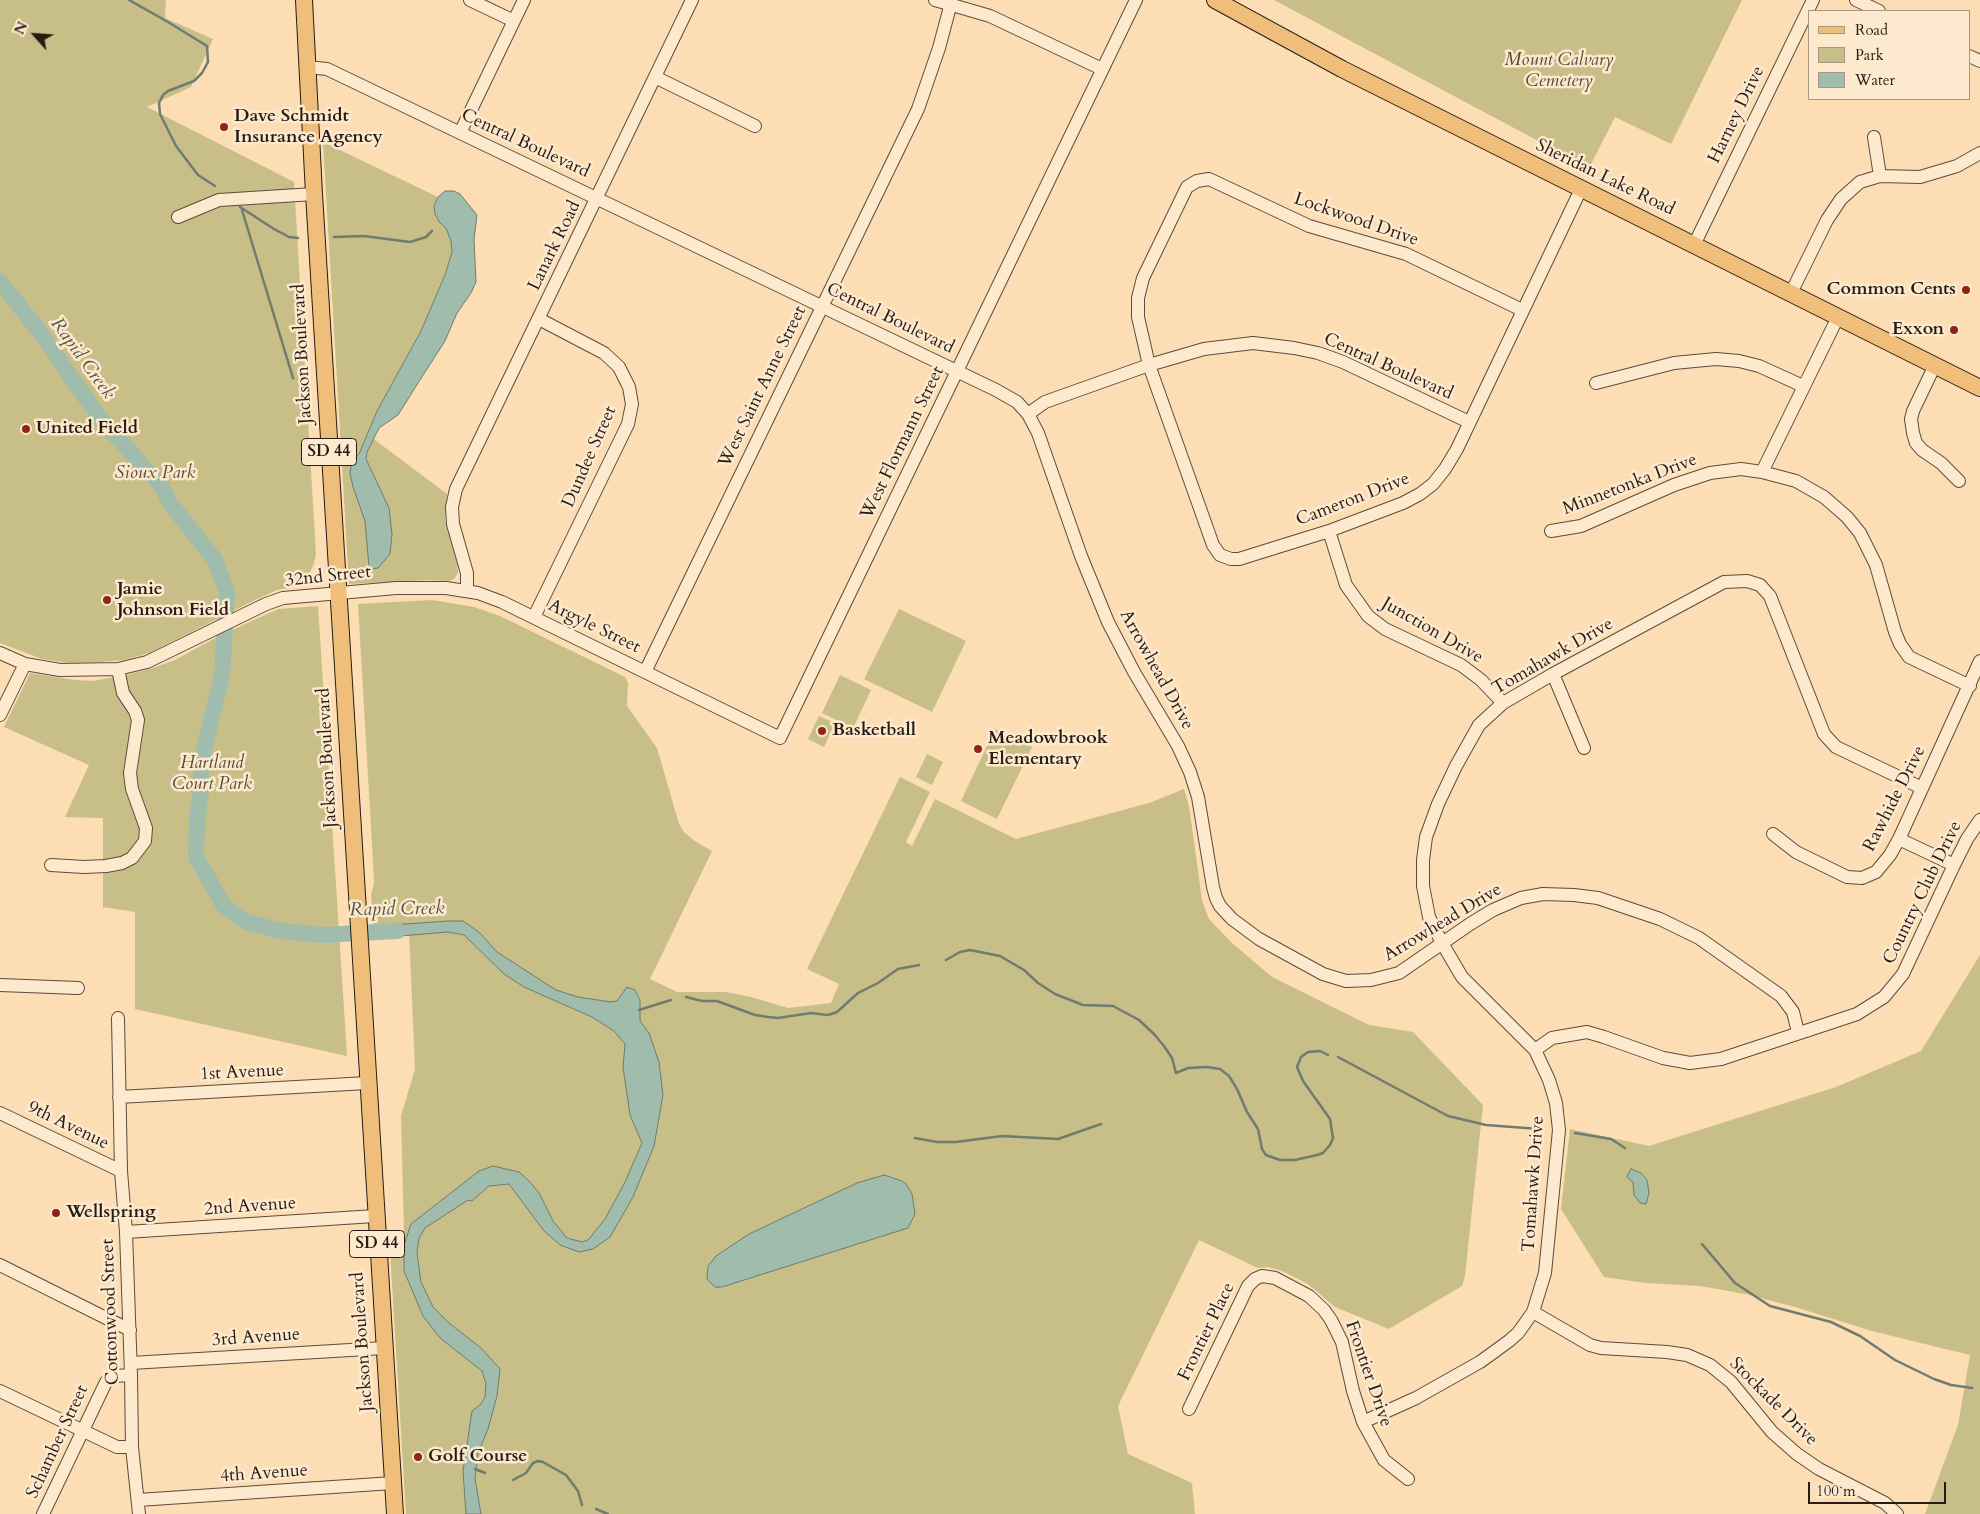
<!DOCTYPE html>
<html>
<head>
<meta charset="utf-8">
<style>
  body { margin:0 }
  #map { position:relative; width:1980px; height:1514px; overflow:hidden; background:#fcddb4; font-family:Cardo,serif }
  canvas { display:block }
  .legend { position:absolute; left:1808px; top:10px; width:162px; height:90px; box-sizing:border-box; background:#fde9ce; border:1px solid #a79783; margin:0; padding:6px 9px; list-style:none; font-size:15px; color:#261c13 }
  .legend li { display:flex; align-items:center; gap:10px; height:25px }
  .legend b { width:25px; border:1px solid #a79783 }
  .north { position:absolute; left:10px; top:10px; width:50px; height:50px; -webkit-text-stroke:4px #fde9ce; paint-order:stroke; rotate:296deg; font-size:14px; font-weight:700; line-height:20px; text-align:center; color:#261c13 }
  .north::after { content:''; display:block; margin:auto; width:18px; height:22px; background:#261c13; clip-path:polygon(50% 0,100% 100%,50% 72%,0 100%) }
  .scale { position:absolute; left:1808px; top:1482px; width:138px; height:22px; box-sizing:border-box; border:2px solid #261c13; border-top:0; padding-left:6px; font-size:15px; line-height:18px; white-space:nowrap; color:#261c13; -webkit-text-stroke:4px #fde9ce; paint-order:stroke }
</style>
</head>
<body>
<div id="map">
<canvas width="1980" height="1514"></canvas>
<ul class="legend">
<li><b style="height:6px;background:#eebe7a"></b>Road</li>
<li><b style="height:14px;background:#c7bf87"></b>Park</li>
<li><b style="height:14px;background:#9fbcad"></b>Water</li>
</ul>
<div class="north">N</div>
<div class="scale">100 m</div>
</div>
<script>
const ctx = document.querySelector('canvas').getContext('2d');
ctx.lineJoin = 'round';
function fillPath(path, color) {
  ctx.fillStyle = color;
  ctx.fill(path, 'evenodd');
}
function shape(rows) {
  const path = new Path2D();
  for (const r of rows) {
    path.moveTo(r[0], r[1]);
    for (let i = 2; i < r.length; i += 2) path.lineTo(r[i], r[i + 1]);
  }
  return path;
}
function strokePath(path, color, width, dash) {
  ctx.strokeStyle = color;
  ctx.lineWidth = width;
  ctx.lineCap = dash ? 'butt' : 'round';
  ctx.setLineDash(dash || []);
  ctx.stroke(path);
}
function label(font, color, halo, rows, align = 'center') {
  ctx.font = font + ' Cardo,serif';
  ctx.lineWidth = 5;
  ctx.setLineDash([]);
  ctx.textBaseline = 'middle';
  ctx.strokeStyle = halo;
  ctx.fillStyle = color;
  for (const [text, x, y, turn = 0] of rows) {
    ctx.save();
    ctx.translate(x, y);
    ctx.rotate((+turn || 0) * Math.PI / 180);
    ctx.textAlign = isNaN(turn) ? turn : align;
    if (halo) ctx.strokeText(text, 0, 0);
    ctx.fillText(text, 0, 0);
    ctx.restore();
  }
}
const green = shape([
  [0,0,166,0,165,18,213,39,191,87,147,107,294,182,316,555,313,566,309,574,302,581,293,587,277,590,255,600,149,653,124,660,99,662,69,663,42,659,0,643],
  [1274,0,1742,0,1671,144,1615,117,1589,168],
  [323,142,438,197,434,206,435,214,440,223,446,228,451,241,452,252,445,275,421,331,377,411,367,434,447,494,445,520,457,562,458,573,454,579,449,581,428,580,349,584],
  [432,600,474,607,500,616,625,677,628,683,627,706,657,748,679,824,684,832,696,842,712,851,650,979,677,992,726,992,751,997,788,1008,831,1003,839,984,807,969,900,777,930,792,906,842,912,846,935,799,1016,839,1149,803,1184,789,1189,806,1202,900,1209,919,1231,942,1272,977,1369,1025,1413,1032,1483,1105,1465,1276,1462,1286,1389,1329,1335,1307,1308,1284,1282,1271,1268,1267,1258,1268,1199,1240,1118,1406,1128,1454,1192,1483,1195,1514,406,1514,389,1235,404,1233,401,1116,415,1069,409,930,374,931,371,895,374,883,373,862,358,604],
  [318,606,347,1056,135,1009,135,912,103,907,103,818,65,817,89,765,4,727,30,673,75,680,93,681,126,675,153,668,175,660,219,636,278,609],
  [899,609,966,641,932,712,864,679],
  [840,675,871,690,853,728,822,713],
  [819,716,835,723,824,747,808,739],
  [995,729,1032,747,997,819,961,801],
  [927,754,943,762,932,785,916,777],
  [1980,955,1980,1514,1925,1514,1958,1425,1970,1355,1872,1331,1795,1307,1745,1294,1700,1286,1645,1283,1604,1277,1561,1209,1570,1129,1649,1146,1836,1087,1921,1051]
]);
const water = shape([
  [445,191,454,191,460,194,477,215,474,239,476,282,471,293,457,313,445,341,418,383,398,415,379,428,367,452,366,459,389,508,392,534,390,554,378,568,373,569,369,567,365,521,353,487,350,473,352,461,359,454,377,411,421,331,445,275,452,252,451,241,446,228,440,223,435,214,434,206,438,197,445,191],
  [448,921,463,921,480,933,497,952,556,990,578,997,611,1002,617,1001,627,987,635,990,640,1000,640,1021,649,1033,659,1062,663,1095,654,1146,633,1197,610,1237,593,1249,579,1252,560,1245,544,1231,509,1184,489,1186,472,1201,468,1200,425,1228,419,1238,417,1253,421,1282,433,1307,449,1323,481,1348,500,1369,497,1396,488,1429,478,1453,475,1479,481,1514,466,1514,463,1471,472,1411,481,1404,485,1397,486,1384,482,1371,440,1338,423,1316,404,1271,404,1245,411,1224,479,1171,493,1166,519,1172,530,1182,539,1193,553,1221,567,1238,582,1242,588,1240,605,1219,625,1182,642,1143,630,1115,623,1067,625,1044,614,1031,592,1017,524,987,504,974,464,935,448,932,377,938,377,926,448,921],
  [1631,1169,1641,1173,1647,1180,1649,1193,1646,1204,1640,1203,1634,1195,1633,1182,1628,1178,1627,1176,1631,1169],
  [884,1175,902,1181,906,1184,912,1194,915,1214,908,1228,722,1287,715,1287,707,1279,708,1266,716,1256,749,1234,857,1183,884,1175]
]);
const stream = shape([
  [129,0,168,22,207,46,208,62,202,73,194,81,168,91,163,95,159,103,160,114,176,146,198,175,215,186],
  [240,207,274,229,289,237,298,238],
  [242,210,293,378],
  [334,237,364,236,410,242,426,237,432,231],
  [946,960,960,952,970,950,1000,956,1024,970,1038,983,1055,994,1083,1005,1113,1006,1139,1020,1154,1034,1164,1046,1172,1058,1176,1073,1188,1068,1207,1067,1220,1069,1229,1076,1237,1089,1247,1112,1258,1129,1262,1149,1266,1155,1280,1160,1295,1160,1317,1155,1323,1153,1330,1145,1333,1138,1330,1119,1303,1081,1297,1067,1301,1057,1308,1052,1320,1051,1328,1055],
  [686,997,702,1001,717,1001,755,1015,768,1017,778,1018,811,1013,828,1015,837,1012,858,993,878,983,898,969,919,965],
  [639,1010,671,1000],
  [1338,1057,1448,1116,1486,1125,1539,1129],
  [1575,1133,1611,1139,1625,1148],
  [915,1138,937,1142,956,1142,1002,1136,1058,1139,1101,1124],
  [1702,1244,1735,1283,1770,1306,1831,1322,1860,1336,1895,1360,1934,1379,1951,1385,1972,1388],
  [475,1469,485,1473],
  [513,1480,526,1473,533,1463,538,1461,543,1462,566,1475,578,1491,582,1505],
  [596,1509,608,1514]
]);
const river = shape([
  [0,281,42,335,99,417,162,487,170,503,215,560,227,592,222,675,201,762,201,792,197,819,196,857,224,906,246,922,281,931,322,935,398,931]
]);
const minor = shape([
  [470,0,514,21],
  [935,0,990,16,1102,69],
  [1856,0,1879,11],
  [1969,56,1980,61],
  [307,67,327,69,996,390,1017,402,1028,414,1038,433,1081,556,1108,622,1134,672,1178,746,1190,772,1198,797,1213,887,1216,898,1220,906,1232,919,1259,939,1323,974,1346,981,1371,980,1399,973,1470,924,1493,910,1521,898,1543,894,1574,895,1598,898,1660,919,1699,938,1781,996,1793,1012,1798,1032],
  [655,77,755,126],
  [460,133,524,0],
  [1874,137,1880,176],
  [178,217,219,200,314,194],
  [1694,245,1813,0],
  [1791,293,1827,220,1841,199,1860,182,1880,176,1920,177,1957,166,1980,153],
  [1522,310,1406,254,1309,226,1209,179,1197,181,1187,187,1143,278,1138,298,1138,317,1149,365,1213,545,1220,555,1231,559,1239,559,1329,531,1403,503,1420,494,1433,484,1445,469,1457,449,1581,189],
  [1935,365,1913,411,1911,419,1913,433,1916,443,1922,450,1941,463,1959,481],
  [1596,383,1674,363,1716,359,1739,361,1759,366,1803,386],
  [1028,414,1045,402,1149,365,1204,349,1253,343,1294,348,1318,353,1343,362,1469,422],
  [1762,472,1838,317],
  [1329,531,1346,585,1368,616,1385,629,1461,665,1481,680,1503,703],
  [1551,531,1581,526,1674,485,1710,473,1741,469,1762,472,1796,481,1824,497,1847,517,1860,533,1876,565,1895,632,1900,644,1909,657,1970,686],
  [467,591,467,573,453,524,452,507,456,489,692,0],
  [534,617,628,424,632,404,629,387,619,367,604,353,539,319],
  [0,653,25,664,60,670,118,669,147,662,266,604,283,598,396,588,446,588,478,593,502,602,780,738,1136,0],
  [645,672,918,109,939,48,951,3],
  [1553,674,1584,748],
  [0,715,25,664],
  [1773,834,1796,852,1847,877,1862,878,1876,872,1890,855,1899,839,1980,661],
  [1899,839,1954,865],
  [51,865,84,867,106,866,122,863,132,858,145,841,146,828,132,789,130,773,138,720,135,711,123,693,118,669],
  [0,985,78,988],
  [118,1018,121,1171,126,1232,131,1375,132,1447,139,1514],
  [1535,1050,1552,1038,1587,1032,1604,1037,1663,1058,1690,1063,1721,1059,1857,1014,1884,997,1903,974,1954,865,1967,839,1980,820],
  [119,1097,367,1083],
  [0,1113,121,1171],
  [126,1232,375,1216],
  [0,1265,130,1330],
  [1533,1312,1590,1345,1601,1348,1667,1352,1687,1355,1710,1365,1731,1382,1772,1432,1797,1454,1819,1469,1885,1503,1897,1514],
  [131,1363,384,1348],
  [0,1391,117,1447,132,1447],
  [1189,1409,1248,1286,1255,1279,1262,1276,1275,1278,1309,1296,1324,1310,1331,1320,1342,1342,1353,1391,1363,1422,1384,1460,1408,1479],
  [1363,1422,1416,1398,1480,1362,1509,1341,1518,1333,1533,1312,1545,1273,1559,1130,1556,1103,1549,1080,1535,1050,1462,977,1442,943,1429,917,1423,886,1423,860,1426,837,1438,804,1456,766,1479,725,1503,703,1553,674,1724,582,1747,581,1760,585,1770,596,1824,734,1836,747,1922,788],
  [138,1500,393,1483],
  [43,1514,106,1382,114,1376,131,1375]
]);
const major = shape([
  [304,0,314,194,395,1514],
  [1215,0,1342,69,1980,388]
]);
const markers = [
  [224,127,5,"#8f2418"],
  [1966,290,5,"#8f2418"],
  [1954,330,5,"#8f2418"],
  [26,429,5,"#8f2418"],
  [107,600,5,"#8f2418"],
  [822,731,5,"#8f2418"],
  [978,749,5,"#8f2418"],
  [56,1213,5,"#8f2418"],
  [418,1457,5,"#8f2418"]
];
const shields = [
  [329,452,55],
  [377,1244,55]
];
const shieldNames = [
  ["SD 44",329,452],
  ["SD 44",377,1244]
];
const parkNames = [
  ["Mount Calvary",1559,61],
  ["Cemetery",1559,82],
  ["Sioux Park",155,474],
  ["Hartland",212,764],
  ["Court Park",212,785]
];
const streetNames = [
  ["Harney Drive",1737,115,-64],
  ["Central Boulevard",525,144,25],
  ["Sheridan Lake Road",1605,178,26],
  ["Lockwood Drive",1356,220,19],
  ["Lanark Road",555,246,-64],
  ["Central Boulevard",890,319,26],
  ["Jackson Boulevard",303,354,-93],
  ["Central Boulevard",1388,367,24],
  ["West Saint Anne Street",763,387,-64],
  ["West Flormann Street",903,443,-64],
  ["Dundee Street",590,457,-66],
  ["Minnetonka Drive",1630,485,-21],
  ["Cameron Drive",1353,500,-21],
  ["32nd Street",328,577,-6],
  ["Argyle Street",594,627,26],
  ["Junction Drive",1432,631,30],
  ["Tomahawk Drive",1553,657,-30],
  ["Arrowhead Drive",1156,670,61],
  ["Jackson Boulevard",328,758,-93],
  ["Rawhide Drive",1895,799,-63],
  ["Country Club Drive",1923,893,-64],
  ["Arrowhead Drive",1443,923,-31],
  ["1st Avenue",242,1073,-3],
  ["9th Avenue",68,1126,26],
  ["Tomahawk Drive",1534,1184,-86],
  ["2nd Avenue",250,1207,-4],
  ["Cottonwood Street",111,1312,-92],
  ["Frontier Place",1207,1332,-64],
  ["3rd Avenue",256,1338,-4],
  ["Jackson Boulevard",363,1342,-94],
  ["Frontier Drive",1368,1374,71],
  ["Stockade Drive",1773,1402,45],
  ["Schamber Street",58,1442,-65],
  ["4th Avenue",264,1474,-4]
];
const poiNames = [
  ["Dave Schmidt",234,117],
  ["Insurance Agency",234,138],
  ["Common Cents",1956,290,"right"],
  ["Exxon",1944,330,"right"],
  ["United Field",36,429],
  ["Jamie",117,590],
  ["Johnson Field",117,611],
  ["Basketball",832,731],
  ["Meadowbrook",988,739],
  ["Elementary",988,760],
  ["Wellspring",66,1213],
  ["Golf Course",428,1457]
];
const waterNames = [
  ["Rapid Creek",82,359,54],
  ["Rapid Creek",397,910,-1]
];
fillPath(green, '#c7bf87');
fillPath(water, '#9fbcad');
strokePath(water, '#6f7c6f', 1);
strokePath(stream, '#6f7c6f', 2.5);
strokePath(river, '#9fbcad', 16);
strokePath(minor, '#5c4c3b', 14);
strokePath(major, '#261c13', 18);
strokePath(minor, '#fde9ce', 12);
strokePath(major, '#eebe7a', 16);
for (const [x, y, r, color] of markers) {
  const dot = new Path2D();
  dot.arc(x, y, r, 0, 2 * Math.PI);
  ctx.fillStyle = color;
  ctx.fill(dot);
  strokePath(dot, '#fde9ce', 2);
}
for (const [x, y, w] of shields) {
  const box = new Path2D();
  box.roundRect(x - w / 2, y - 13.5, w, 27, 4);
  ctx.fillStyle = '#fde9ce';
  ctx.fill(box);
  strokePath(box, '#261c13', 1);
}
label('bold 16px', '#261c13', null, shieldNames);
label('italic 18px', '#564d36', '#fde9ce', parkNames);
label('18px', '#261c13', '#fde9ce', streetNames);
label('bold 18px', '#261c13', '#fde9ce', poiNames, 'left');
label('italic 19px', '#505449', '#fde9ce', waterNames);
</script>
</body>
</html>
